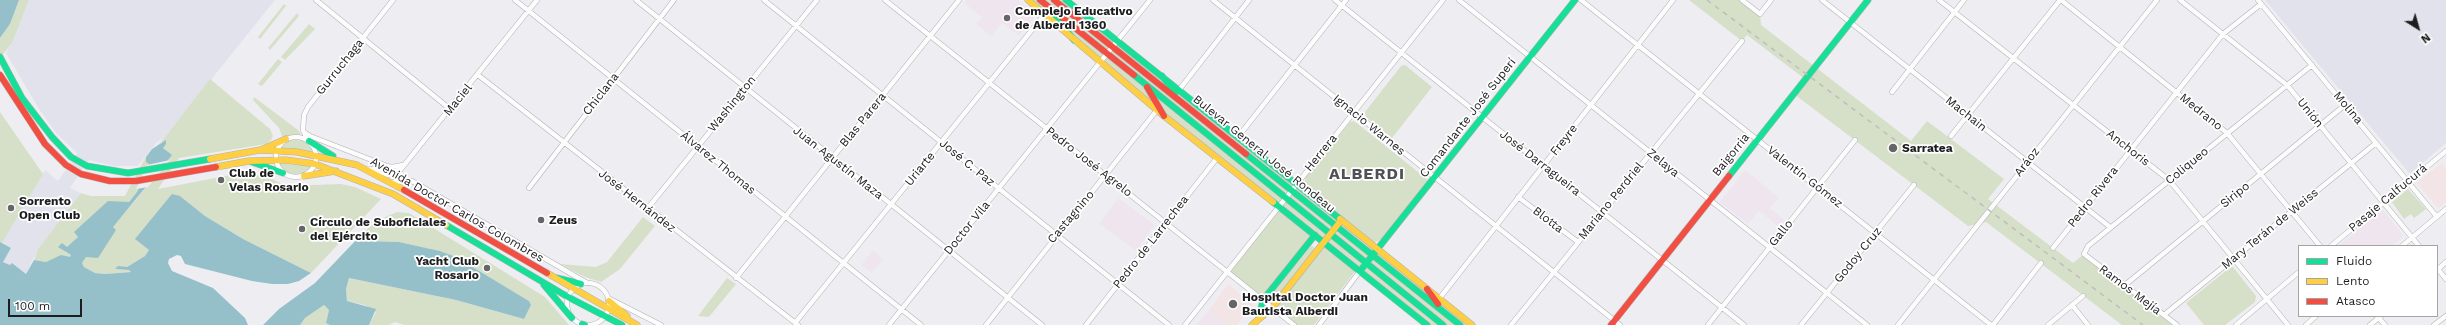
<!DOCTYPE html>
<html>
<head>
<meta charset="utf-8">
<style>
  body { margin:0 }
  #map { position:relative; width:2446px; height:325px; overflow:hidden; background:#eeeef2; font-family:"Work Sans",sans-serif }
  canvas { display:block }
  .legend { position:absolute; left:2298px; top:245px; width:140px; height:72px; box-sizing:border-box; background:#fff; border:1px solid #a5a4a5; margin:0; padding:5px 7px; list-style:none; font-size:12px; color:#1d1c1f }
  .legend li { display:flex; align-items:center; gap:8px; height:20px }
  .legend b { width:20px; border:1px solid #a5a4a5 }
  .north { position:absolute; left:2398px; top:8px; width:40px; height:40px; -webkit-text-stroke:3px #fff; paint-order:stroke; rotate:143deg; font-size:11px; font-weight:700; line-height:16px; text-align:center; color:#1d1c1f }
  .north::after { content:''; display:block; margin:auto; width:14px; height:18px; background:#1d1c1f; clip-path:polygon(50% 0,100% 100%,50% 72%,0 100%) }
  .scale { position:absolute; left:8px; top:299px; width:74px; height:18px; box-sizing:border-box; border:2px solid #1d1c1f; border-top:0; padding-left:5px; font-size:12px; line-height:14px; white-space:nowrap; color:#1d1c1f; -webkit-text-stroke:3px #fff; paint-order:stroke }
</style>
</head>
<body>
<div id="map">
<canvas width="2446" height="325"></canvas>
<ul class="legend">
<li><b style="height:5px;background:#16e098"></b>Fluido</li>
<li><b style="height:5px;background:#ffcf43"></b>Lento</li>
<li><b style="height:5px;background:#f24e42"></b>Atasco</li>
</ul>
<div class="north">N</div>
<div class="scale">100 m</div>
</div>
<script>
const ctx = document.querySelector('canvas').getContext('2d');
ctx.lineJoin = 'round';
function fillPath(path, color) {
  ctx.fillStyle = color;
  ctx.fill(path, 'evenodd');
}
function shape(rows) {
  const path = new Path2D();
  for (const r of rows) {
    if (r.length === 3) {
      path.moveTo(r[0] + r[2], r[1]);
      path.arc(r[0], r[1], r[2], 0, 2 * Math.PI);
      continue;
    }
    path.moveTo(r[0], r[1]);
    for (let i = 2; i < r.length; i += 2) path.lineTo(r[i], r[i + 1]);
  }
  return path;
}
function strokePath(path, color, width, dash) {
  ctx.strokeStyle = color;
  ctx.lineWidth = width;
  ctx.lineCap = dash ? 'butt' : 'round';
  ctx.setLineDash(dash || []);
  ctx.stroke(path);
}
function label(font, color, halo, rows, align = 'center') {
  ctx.font = font + ' "Work Sans",sans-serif';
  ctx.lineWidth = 3.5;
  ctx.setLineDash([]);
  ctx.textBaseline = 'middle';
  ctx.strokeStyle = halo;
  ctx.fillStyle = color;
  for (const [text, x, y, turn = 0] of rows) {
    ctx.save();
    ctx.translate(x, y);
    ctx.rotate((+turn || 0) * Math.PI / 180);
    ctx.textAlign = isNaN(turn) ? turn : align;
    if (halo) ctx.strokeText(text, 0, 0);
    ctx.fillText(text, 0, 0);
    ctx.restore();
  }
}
const built = shape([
  [29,0,275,0,166,136,156,143,138,166,114,166,89,160,70,188,81,193,38,249,26,274,12,263,10,266,3,261,11,248,2,243,45,170,58,181,77,153,56,133,39,109,6,53,12,43],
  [2265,0,2446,0,2446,143,2410,174]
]);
const education = shape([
  [966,0,1018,0,1032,11,1033,19,1019,36,1002,23,991,36,976,24,982,17,964,3],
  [1745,170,1779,197,1770,208,1785,220,1779,227,1759,211,1748,224,1720,202],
  [1118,198,1155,225,1136,251,1099,224],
  [2383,210,2403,235,2402,238,2392,246,2338,246],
  [873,250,883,259,872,273,861,265],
  [1209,310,1228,325,1196,325]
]);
const medical = shape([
  [2442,163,2446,168,2446,202,2438,208,2417,183],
  [1228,284,1253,305,1237,325,1228,325,1209,310]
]);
const green = shape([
  [19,0,29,0,12,43,0,58,0,38,10,24],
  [1028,0,1066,0,1472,325,1427,325,1315,235,1263,300,1227,272,1279,207],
  [1689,0,1742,0,1760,14,1761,25,1911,141,1927,121,2004,179,1988,199,2073,263,2084,254,2177,325,2122,325,1986,222,1968,226,1794,94,1805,79,1747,35,1742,41],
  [284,4,286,6,260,39,258,37],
  [297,13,299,16,270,50,268,48],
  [309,24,315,29,285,60,281,57],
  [278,59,282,62,262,86,258,84],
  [1405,65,1432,87,1392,138,1366,117,1365,112,1401,66],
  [210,79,270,129,273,136,271,140,266,144,179,158,158,189,241,173,267,176,286,186,341,184,355,187,381,199,311,273,243,239,205,216,180,196,136,239,149,250,145,256,127,267,115,269,129,270,131,272,105,274,95,273,84,267,82,263,86,257,135,201,171,155,163,148,162,141,146,157,149,164,137,192,129,202,75,232,78,237,65,252,71,255,70,257,46,262,34,260,38,249,81,193,91,196,125,196,145,158,166,136],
  [254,97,298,130,301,134,283,138,279,128,253,100],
  [0,112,43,174,2,243,0,242],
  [1354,121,1428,180,1382,239,1376,242,1373,242,1307,192,1304,186,1306,176,1350,122],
  [289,139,305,141,314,152,279,148],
  [279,164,289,164,311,167,306,173,293,175,285,171],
  [2408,189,2426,209,2414,218,2411,214,2404,219,2392,202],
  [397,212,409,213,545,297,569,325,405,325,395,322,389,325,369,325,376,312,365,305,347,301,346,289,349,278,456,300,524,319,531,305,529,301,456,257,440,251,399,242,366,241,359,237,376,221],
  [643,217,655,226,620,269,601,282,585,277,560,264,596,267,607,262],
  [1311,246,1314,247,1314,250,1275,299,1271,299,1271,295],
  [1326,247,1356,270,1314,325,1296,325,1280,312,1278,304,1321,248],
  [2232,266,2256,296,2255,302,2225,325,2204,325,2186,303],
  [727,278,736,284,709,317,698,316],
  [324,305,329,310,326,323,330,325,300,325,305,318]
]);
const water = shape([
  [0,0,19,0,10,24,0,38],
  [166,140,166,144,163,148,172,155,113,227,116,230,98,258,86,257,82,263,84,267,95,273,105,274,131,272,129,270,115,269,118,266,127,267,145,256,149,250,135,239,172,194,180,196,205,216,243,239,311,273,299,281,288,284,272,284,252,281,185,264,181,256,177,255,169,259,168,263,172,271,213,288,245,318,248,325,0,325,0,242,11,248,3,262,10,265,12,263,26,274,34,260,46,262,61,255,70,257,71,255,58,247,62,243,67,247,78,237,74,232,108,201,129,202,137,192,149,164,146,162,146,157,152,149],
  [359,237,366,241,399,242,440,251,456,257,529,301,531,305,524,319,456,300,349,278,346,289,347,301,376,309,369,325,330,325,326,323,329,310,324,305,305,318,300,325,263,325,279,309,315,283]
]);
const pier = shape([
  [170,160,148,187,136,189,147,165]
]);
const street = shape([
  [316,0,450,109],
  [515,0,921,325],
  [636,0,1042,325],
  [764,0,1169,325],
  [885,0,1294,325],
  [1213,0,1620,325],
  [1335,0,1744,325],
  [1459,0,1867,325],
  [1581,0,1991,325],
  [1742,0,1760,14,1771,0],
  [1822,0,2110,227],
  [1939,0,2169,180,2288,325],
  [2061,0,2227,133,2320,246],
  [2180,0,2287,85,2419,246],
  [2258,0,2437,217],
  [478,75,798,325],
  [1179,90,1249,0],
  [1892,92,1964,0],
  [304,132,310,136,387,166,392,167,403,165],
  [1951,136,2060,0],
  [296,157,20],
  [1238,137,1346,0],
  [307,139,303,130,304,115,308,107,393,0],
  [366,170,373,169,388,175,401,169,537,0],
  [390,182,412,181,587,283],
  [529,188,674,0],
  [1518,197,1578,242],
  [647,209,817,0],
  [2331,246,2446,151],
  [2402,246,2446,209],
  [2053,248,2223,34,2261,4],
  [2437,268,2446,279],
  [2437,270,2446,262],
  [736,278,959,0],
  [588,304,21],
  [2125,285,2345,105],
  [608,298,661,325],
  [1439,299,1673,0],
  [2072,305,2088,325],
  [2164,315,2376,143],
  [2377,316,2385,325],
  [795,323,1044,15],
  [889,325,1150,0],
  [986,325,1157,110],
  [1086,325,1217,158],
  [1185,325,1443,0],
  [1319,325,1360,271],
  [1511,325,1742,41],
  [1708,325,1855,140],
  [1801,325,1914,185],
  [1898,325,2157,0],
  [1993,325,2041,263],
  [2048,325,2083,296],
  [2177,325,2084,254,2088,246,2312,65],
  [2236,325,2299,272],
  [2306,325,2316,316],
  [2370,325,2381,316],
  [2434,325,2446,316]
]);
const fast = shape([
  [1066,0,1340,219],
  [1053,14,1074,40],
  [0,57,22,98,52,137,71,157,87,166,128,173,210,159],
  [1134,75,1443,325],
  [1162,76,1175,93],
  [309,141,333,156],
  [1246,154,1460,325],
  [252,162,283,173],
  [1729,176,1868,0],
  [1273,202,1427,325],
  [446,225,568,297,622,325],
  [1360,271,1575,0],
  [557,278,581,284],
  [544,285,572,318],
  [1259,317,1263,300,1315,235],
  [582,324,585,325]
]);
const slow = shape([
  [1028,0,1164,116,1273,202],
  [263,149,286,139],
  [210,159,260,150,297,152,357,165,404,190],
  [216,167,249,161,286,160,315,164,393,194,446,225],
  [304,176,336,171],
  [1340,219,1472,325],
  [547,273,637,325],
  [609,301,627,316],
  [1252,325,1272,308,1339,223]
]);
const jam = shape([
  [1040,0,1134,75],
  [1054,0,1246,154],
  [0,75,45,144,66,165,81,174,110,181,136,181,216,167],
  [1147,87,1164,116],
  [404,190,547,273],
  [1427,289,1438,304],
  [1611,325,1729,176]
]);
const rail = shape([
  [1707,0,2143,325]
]);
const markers = [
  [1007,18,4,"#666669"],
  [1893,148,5,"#666669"],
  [221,180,4,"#666669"],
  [11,208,4,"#666669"],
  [541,220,4,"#666669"],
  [302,229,4,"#666669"],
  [487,268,4,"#666669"],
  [1233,304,5,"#666669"]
];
const poiNames = [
  ["Complejo Educativo",1015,11],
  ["de Alberdi 1360",1015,25],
  ["Sarratea",1902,148],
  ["Club de",229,173],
  ["Velas Rosario",229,187],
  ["Sorrento",19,201],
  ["Open Club",19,215],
  ["Zeus",549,220],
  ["Círculo de Suboficiales",310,222],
  ["del Ejército",310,236],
  ["Yacht Club",479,261,"right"],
  ["Rosario",479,275,"right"],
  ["Hospital Doctor Juan",1242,297],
  ["Bautista Alberdi",1242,311]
];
const streetNames = [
  ["Gurruchaga",340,67,-51],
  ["Chiclana",601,94,-52],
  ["Maciel",458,100,-51],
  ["Washington",732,104,-51],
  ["Molina",2348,108,50],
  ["Medrano",2201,112,39],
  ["Unión",2310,113,51],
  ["Machain",1966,114,38],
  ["Comandante José Superí",1468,118,-52],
  ["Blas Parera",863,120,-51],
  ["Ignacio Warnes",1369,125,39],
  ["Freyre",1564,140,-52],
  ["Anchoris",2128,148,38],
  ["Herrera",1321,153,-51],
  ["Bulevar General José Rondeau",1264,154,39],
  ["Baigorria",1731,155,-51],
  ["Pedro José Agrelo",1089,162,38],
  ["Aráoz",2027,162,-52],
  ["Álvarez Thomas",718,163,39],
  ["Juan Agustín Maza",838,163,38],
  ["José C. Paz",967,163,39],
  ["José Darragueira",1540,163,38],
  ["Zelaya",1663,163,39],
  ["Coliqueo",2187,166,-39],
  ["Uriarte",920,169,-51],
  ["Valentín Gómez",1805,177,38],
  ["Siripo",2235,195,-39],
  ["Pedro Rivera",2093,197,-52],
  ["Pasaje Calfucurá",2388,198,-40],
  ["José Hernández",637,201,38],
  ["Mariano Perdriel",1611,201,-51],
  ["Avenida Doctor Carlos Colombres",457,210,30],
  ["Castagnino",1071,217,-50],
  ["Blotta",1548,220,37],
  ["Doctor Vila",967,228,-51],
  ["Mary Terán de Weiss",2270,229,-39],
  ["Gallo",1781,233,-51],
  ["Pedro de Larrechea",1151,242,-52],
  ["Godoy Cruz",1858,255,-51],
  ["Ramos Mejía",2130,290,37]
];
const districtNames = [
  ["ALBERDI",1367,174]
];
fillPath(built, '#e2e2ec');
fillPath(education, '#efe5ef');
fillPath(medical, '#f3e4e6');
fillPath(green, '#d6dfc8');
fillPath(water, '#95c0c9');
fillPath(pier, '#eeeef2');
strokePath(street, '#b1b1b4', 5.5);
strokePath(fast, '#b1b1b4', 7);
strokePath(slow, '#b1b1b4', 7);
strokePath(jam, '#b1b1b4', 7);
strokePath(street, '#fcfcfd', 4.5);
strokePath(fast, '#16e098', 6);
strokePath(slow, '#ffcf43', 6);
strokePath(jam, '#f24e42', 6);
strokePath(rail, '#bebebe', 1.5, [5, 5]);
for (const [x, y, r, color] of markers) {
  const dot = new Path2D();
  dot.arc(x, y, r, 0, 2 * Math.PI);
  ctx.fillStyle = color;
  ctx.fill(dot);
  strokePath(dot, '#fff', 1.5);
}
label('bold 12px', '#1d1c1f', '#fff', poiNames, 'left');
label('12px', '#1d1c1f', '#fff', streetNames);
ctx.letterSpacing = '1px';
label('bold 16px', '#515057', '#fff', districtNames);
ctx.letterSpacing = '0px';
</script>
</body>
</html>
